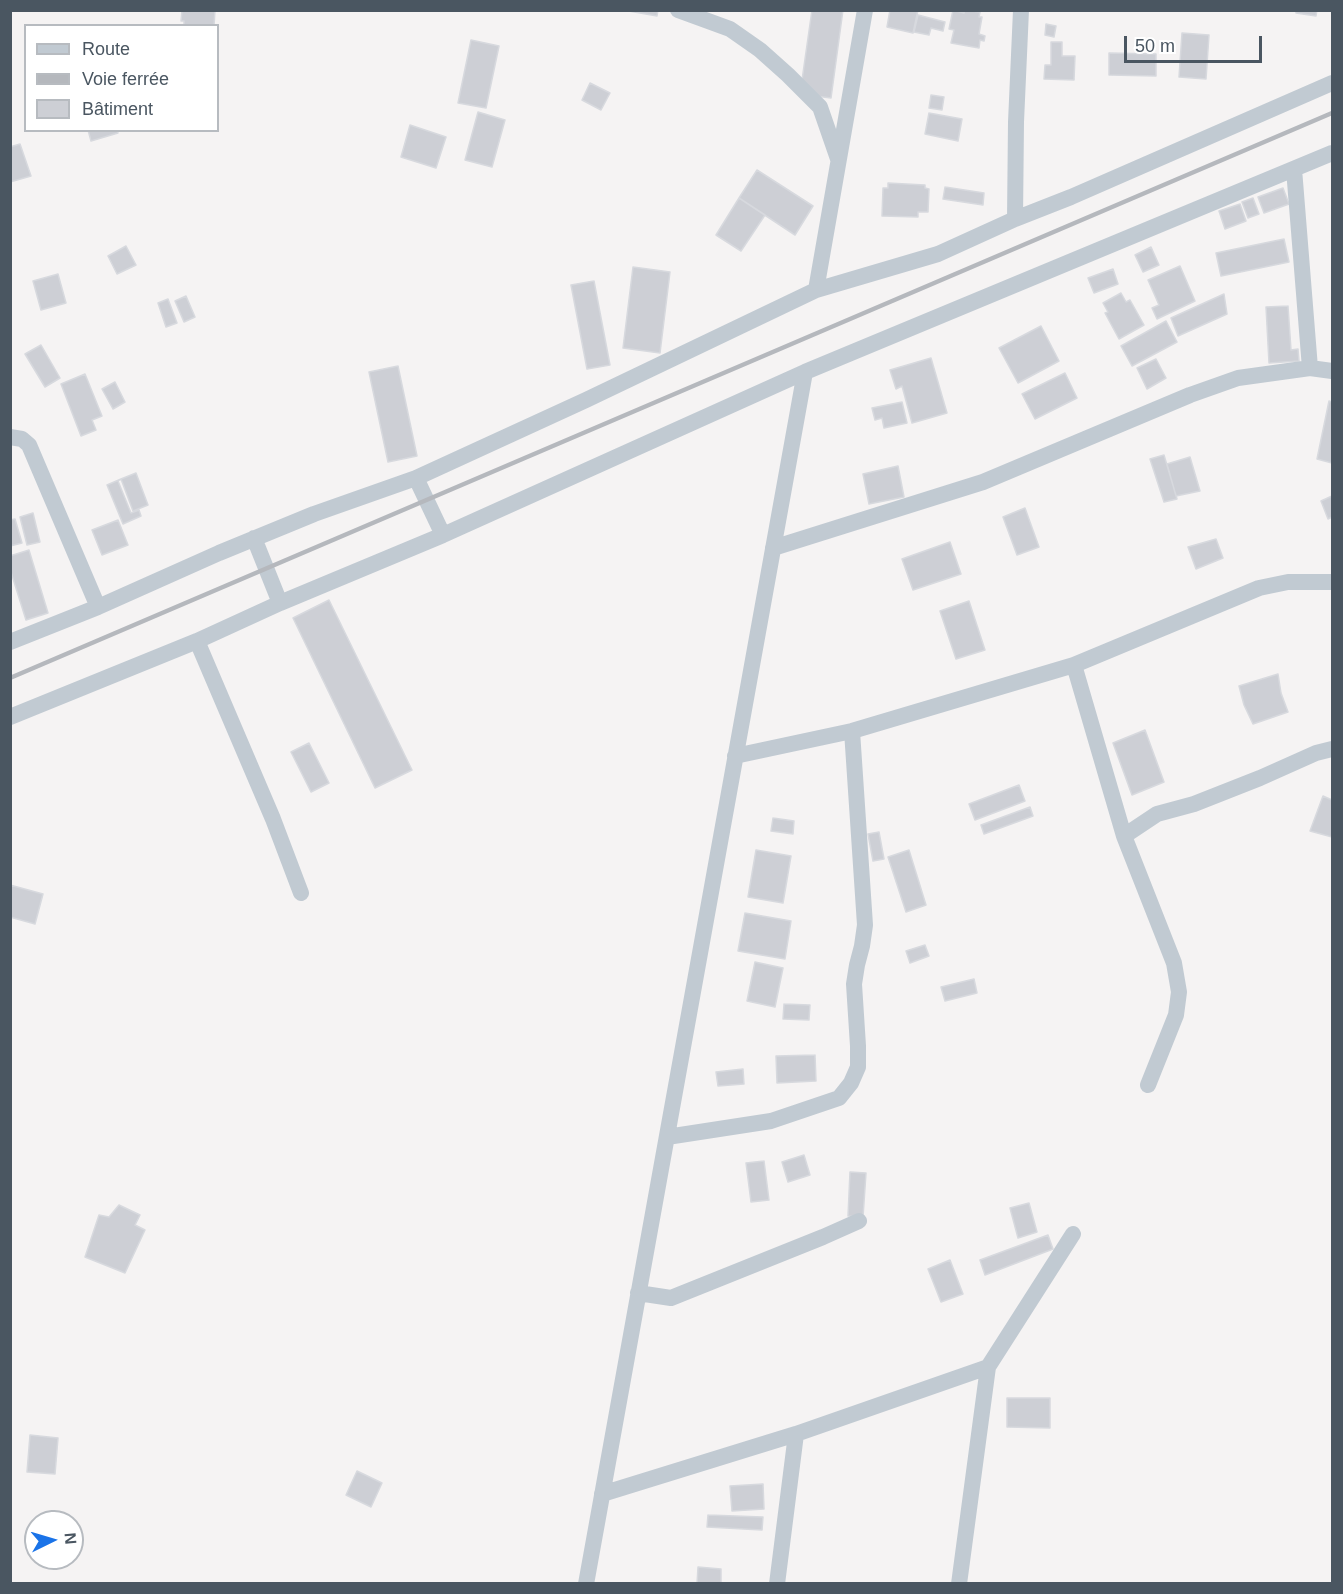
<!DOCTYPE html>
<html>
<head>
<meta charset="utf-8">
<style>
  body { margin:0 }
  #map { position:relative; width:1343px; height:1594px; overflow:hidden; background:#f5f3f3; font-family:Arial,sans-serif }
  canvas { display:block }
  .frame { position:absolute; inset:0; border:12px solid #4a5661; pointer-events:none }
  .legend { position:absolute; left:24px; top:24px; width:195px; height:108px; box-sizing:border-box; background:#fff; border:2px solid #b7bbc0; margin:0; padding:8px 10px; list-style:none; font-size:18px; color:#4a5661 }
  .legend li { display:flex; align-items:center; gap:12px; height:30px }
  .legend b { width:30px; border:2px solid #b7bbc0 }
  .north { position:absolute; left:24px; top:1510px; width:60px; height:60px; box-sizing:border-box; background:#fff; border:2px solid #b7bbc0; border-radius:50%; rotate:85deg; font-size:16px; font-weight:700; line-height:24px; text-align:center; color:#4a5661 }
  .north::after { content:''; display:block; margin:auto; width:21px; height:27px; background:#1a73e8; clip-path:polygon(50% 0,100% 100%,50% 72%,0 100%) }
  .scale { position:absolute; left:1124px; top:36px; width:138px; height:27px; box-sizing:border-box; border:3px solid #4a5661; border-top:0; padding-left:8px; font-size:18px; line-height:21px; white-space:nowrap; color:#4a5661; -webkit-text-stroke:4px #fff; paint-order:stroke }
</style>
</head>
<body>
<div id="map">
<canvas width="1343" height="1594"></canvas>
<div class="frame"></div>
<ul class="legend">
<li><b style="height:8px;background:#c1cad2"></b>Route</li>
<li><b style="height:8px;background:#b5b8bd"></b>Voie ferrée</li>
<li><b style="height:16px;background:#cdcfd5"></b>Bâtiment</li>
</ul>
<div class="north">N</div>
<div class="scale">50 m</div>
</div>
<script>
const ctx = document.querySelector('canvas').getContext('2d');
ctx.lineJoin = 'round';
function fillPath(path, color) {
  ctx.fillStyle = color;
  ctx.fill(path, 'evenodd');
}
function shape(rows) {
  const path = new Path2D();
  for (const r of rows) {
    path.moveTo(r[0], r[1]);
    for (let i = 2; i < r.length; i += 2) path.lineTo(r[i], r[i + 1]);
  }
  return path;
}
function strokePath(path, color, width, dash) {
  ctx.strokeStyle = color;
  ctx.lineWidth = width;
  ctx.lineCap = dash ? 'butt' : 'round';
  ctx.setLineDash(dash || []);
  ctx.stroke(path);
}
const building = shape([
  [182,10,215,10,214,26,184,26,184,21,181,21,182,10],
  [623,10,658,10,657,16,623,10],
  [812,10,843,10,831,98,800,94,812,10],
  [890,10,918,10,913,33,887,27,890,10],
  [953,10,964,13,965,10,980,12,979,17,982,17,979,34,985,36,984,41,980,40,979,48,951,43,954,30,949,29,953,10],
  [1296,10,1317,10,1316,16,1296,13,1296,10],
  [918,15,945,22,943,31,931,28,929,35,914,32,918,15],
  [1046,24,1056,26,1054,37,1045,35,1046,24],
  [1182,33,1209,35,1206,79,1179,77,1182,33],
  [471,40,499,46,486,108,458,103,471,40],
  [1051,42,1062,42,1062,56,1075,56,1074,80,1044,79,1045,65,1051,65,1051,42],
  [1109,53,1156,54,1156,76,1109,75,1109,53],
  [590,83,610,93,601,110,582,100,590,83],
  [931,95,944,97,942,110,929,108,931,95],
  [478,112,505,120,492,167,465,160,478,112],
  [929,113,962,119,958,141,925,134,929,113],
  [410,125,446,137,436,168,401,157,410,125],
  [88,130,117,130,118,133,91,141,88,130],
  [20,144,31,176,10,182,10,147,20,144],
  [757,170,813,206,795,235,739,198,757,170],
  [888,183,925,185,925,188,929,189,928,212,918,212,918,217,882,216,883,188,888,188,888,183],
  [945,187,984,193,983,205,943,199,945,187],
  [1283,188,1289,204,1264,213,1258,197,1283,188],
  [739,198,765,215,741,251,716,235,739,198],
  [1253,198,1259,214,1248,218,1242,202,1253,198],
  [1240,204,1246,221,1225,229,1219,211,1240,204],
  [1284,239,1289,262,1221,276,1216,253,1284,239],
  [126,246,136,265,117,274,108,256,126,246],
  [1151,247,1159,265,1143,272,1135,255,1151,247],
  [1180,266,1195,301,1157,319,1152,308,1159,305,1148,280,1180,266],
  [633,267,670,272,660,353,623,348,633,267],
  [1113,269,1118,284,1094,293,1088,278,1113,269],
  [58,274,66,303,41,310,33,281,58,274],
  [594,281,610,365,587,369,571,285,594,281],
  [1121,293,1126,302,1130,300,1144,325,1119,339,1105,313,1108,312,1103,303,1121,293],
  [1224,294,1227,314,1178,336,1171,318,1224,294],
  [186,296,195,317,184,322,175,301,186,296],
  [168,299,177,323,166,327,158,303,168,299],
  [1288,306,1291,350,1298,349,1299,361,1269,363,1266,307,1288,306],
  [1166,321,1177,342,1132,366,1121,346,1166,321],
  [1041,326,1059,361,1018,383,999,348,1041,326],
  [41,345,60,378,45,387,25,354,41,345],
  [931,358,947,413,912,423,902,386,896,389,890,370,931,358],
  [1156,359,1166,378,1147,389,1137,368,1156,359],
  [398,366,417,456,388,462,369,372,398,366],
  [1065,373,1077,398,1035,419,1022,394,1065,373],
  [85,374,102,416,92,420,96,430,81,436,61,384,85,374],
  [115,382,125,402,113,409,102,389,115,382],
  [1329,401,1332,402,1332,463,1317,459,1329,401],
  [902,402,907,423,884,428,882,418,875,420,872,408,902,402],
  [1164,455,1177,499,1164,502,1150,459,1164,455],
  [1190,457,1200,491,1176,496,1167,464,1190,457],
  [898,466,904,497,869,504,863,474,898,466],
  [136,473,148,505,133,511,121,479,136,473],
  [121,479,118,481,131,513,139,510,141,516,123,524,107,485,121,479],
  [1332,496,1332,517,1328,519,1321,501,1332,496],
  [1025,508,1039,547,1017,555,1003,517,1025,508],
  [33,513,40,542,27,545,20,517,33,513],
  [15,519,22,543,10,546,10,520,15,519],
  [118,520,128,545,102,555,92,530,118,520],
  [1216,539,1223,558,1196,569,1188,547,1216,539],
  [950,542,961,574,913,590,902,559,950,542],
  [29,550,48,613,26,620,10,569,10,556,29,550],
  [329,600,412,770,375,788,293,618,329,600],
  [969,601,985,650,956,659,940,611,969,601],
  [1278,674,1281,693,1288,712,1253,724,1244,705,1239,686,1278,674],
  [1145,730,1164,782,1132,795,1113,743,1145,730],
  [309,743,329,783,311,792,291,752,309,743],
  [1019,785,1025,801,975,820,969,804,1019,785],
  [1323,796,1332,800,1332,837,1310,831,1323,796],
  [1030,807,1033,816,984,834,981,825,1030,807],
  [773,818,794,821,793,834,771,831,773,818],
  [879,832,884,859,873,861,868,834,879,832],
  [756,850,791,856,783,903,748,897,756,850],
  [909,850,926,905,906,912,888,857,909,850],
  [10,885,43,894,35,924,10,917,10,885],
  [745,913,791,921,785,959,738,951,745,913],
  [925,945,929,956,910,963,906,951,925,945],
  [755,962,783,968,775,1007,747,1001,755,962],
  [974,979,977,993,945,1001,941,987,974,979],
  [784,1004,810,1005,809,1020,783,1019,784,1004],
  [815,1055,816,1081,777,1083,776,1056,815,1055],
  [743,1069,744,1084,718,1086,716,1072,743,1069],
  [804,1155,810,1175,788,1182,782,1162,804,1155],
  [764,1161,769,1200,751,1202,746,1163,764,1161],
  [850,1172,866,1173,863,1217,848,1216,850,1172],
  [1029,1203,1037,1232,1018,1238,1010,1208,1029,1203],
  [119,1205,140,1215,135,1225,145,1230,125,1273,85,1257,99,1215,109,1217,119,1205],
  [1048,1235,1053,1249,985,1275,980,1260,1048,1235],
  [950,1260,963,1294,941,1302,928,1269,950,1260],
  [1007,1398,1050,1398,1050,1428,1007,1427,1007,1398],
  [30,1435,58,1438,55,1474,27,1472,30,1435],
  [357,1471,382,1483,371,1507,346,1495,357,1471],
  [763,1484,764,1509,732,1511,730,1486,763,1484],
  [708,1515,763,1517,762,1530,707,1527,708,1515],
  [698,1567,721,1569,721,1584,697,1584,698,1567]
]);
const street = shape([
  [678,10,730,29,760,50,788,75,820,107,838,159],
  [1294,169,1310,368],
  [1015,219,1016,122,1021,10],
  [816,290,865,10],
  [10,437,22,439,29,445,98,607],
  [416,478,443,535],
  [254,538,280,603],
  [773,548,983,482,1190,395,1238,378,1310,368,1332,371],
  [197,641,273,819,301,893],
  [10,642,98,607,219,553,314,514,416,478,586,400,816,290,938,254,1015,219,1071,197,1332,83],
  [1074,665,1124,836,1174,963,1179,992,1176,1015,1148,1085],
  [10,717,197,641,280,603,443,535,805,372,1332,153],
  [735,756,852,731,1074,665,1259,588,1288,582,1332,582],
  [1124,836,1157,814,1194,804,1260,778,1316,753,1332,749],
  [667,1137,771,1121,839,1098,851,1083,858,1067,858,1046,854,984,857,965,862,946,865,925,852,731],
  [638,1293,671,1298,823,1237,859,1221],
  [602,1494,796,1434,988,1367,1073,1234],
  [586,1584,805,372],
  [777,1584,796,1434],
  [959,1584,988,1367]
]);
const rail = shape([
  [10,678,1332,113]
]);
fillPath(building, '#cdcfd5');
strokePath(building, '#d7d9de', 1.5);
strokePath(street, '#c1cad2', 16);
strokePath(rail, '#b5b8bd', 4.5);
</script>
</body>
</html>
